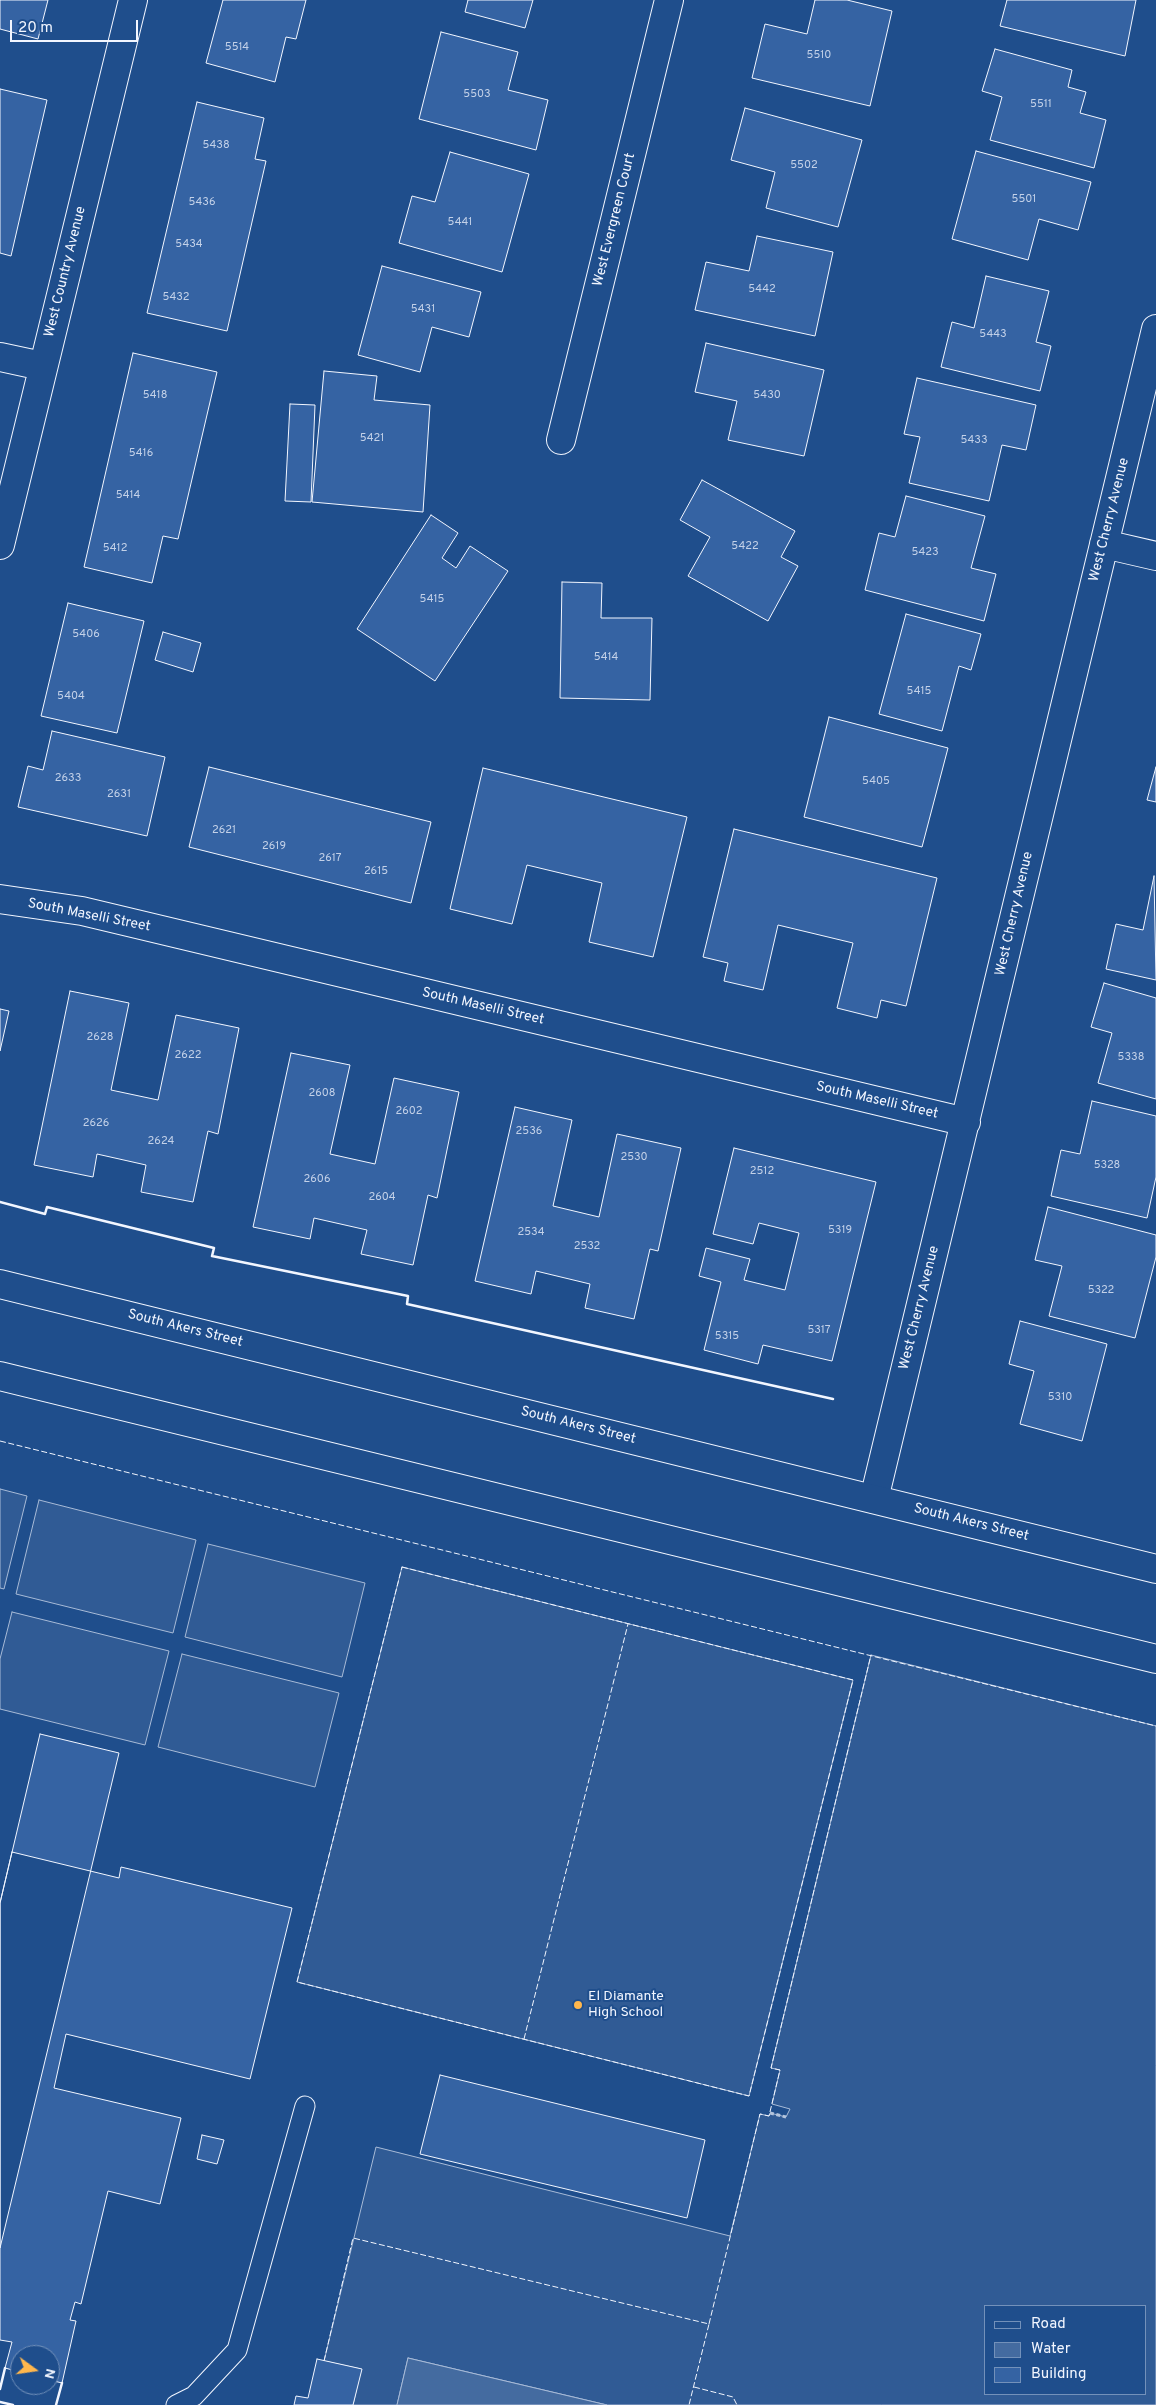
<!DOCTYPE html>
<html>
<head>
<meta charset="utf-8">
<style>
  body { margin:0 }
  #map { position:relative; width:1156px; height:2405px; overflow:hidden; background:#1f4e8c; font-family:Overpass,sans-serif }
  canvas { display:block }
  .legend { position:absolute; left:984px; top:2305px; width:162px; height:90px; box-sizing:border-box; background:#1f4e8c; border:1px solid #7391ba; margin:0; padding:6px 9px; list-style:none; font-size:15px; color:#f2f6ff }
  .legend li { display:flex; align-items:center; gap:10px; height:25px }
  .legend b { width:25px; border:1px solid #7391ba }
  .north { position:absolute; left:10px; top:2345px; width:50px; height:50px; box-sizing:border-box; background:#1f4e8c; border:1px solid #7391ba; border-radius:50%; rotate:104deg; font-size:14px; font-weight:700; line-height:20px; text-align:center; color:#f2f6ff }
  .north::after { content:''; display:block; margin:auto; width:18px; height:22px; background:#ffb74d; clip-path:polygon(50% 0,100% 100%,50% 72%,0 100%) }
  .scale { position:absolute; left:10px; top:20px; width:128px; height:22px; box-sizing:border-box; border:2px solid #f2f6ff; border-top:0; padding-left:6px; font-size:15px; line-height:18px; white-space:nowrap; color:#f2f6ff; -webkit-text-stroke:4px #1f4e8c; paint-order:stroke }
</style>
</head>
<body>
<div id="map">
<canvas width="1156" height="2405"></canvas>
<ul class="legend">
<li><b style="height:6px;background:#1f4e8c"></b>Road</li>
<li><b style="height:14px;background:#446ba0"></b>Water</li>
<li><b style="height:14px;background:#3563a3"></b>Building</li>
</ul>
<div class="north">N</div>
<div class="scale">20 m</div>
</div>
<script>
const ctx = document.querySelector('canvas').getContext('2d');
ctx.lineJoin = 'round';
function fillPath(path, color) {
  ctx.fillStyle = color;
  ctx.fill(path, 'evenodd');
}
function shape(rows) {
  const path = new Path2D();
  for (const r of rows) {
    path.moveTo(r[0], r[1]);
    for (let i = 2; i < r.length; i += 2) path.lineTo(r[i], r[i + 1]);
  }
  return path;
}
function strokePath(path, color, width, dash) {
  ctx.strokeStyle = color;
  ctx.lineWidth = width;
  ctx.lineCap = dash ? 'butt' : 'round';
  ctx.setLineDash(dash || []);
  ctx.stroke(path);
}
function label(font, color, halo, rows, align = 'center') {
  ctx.font = font + ' Overpass,sans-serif';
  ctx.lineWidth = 4;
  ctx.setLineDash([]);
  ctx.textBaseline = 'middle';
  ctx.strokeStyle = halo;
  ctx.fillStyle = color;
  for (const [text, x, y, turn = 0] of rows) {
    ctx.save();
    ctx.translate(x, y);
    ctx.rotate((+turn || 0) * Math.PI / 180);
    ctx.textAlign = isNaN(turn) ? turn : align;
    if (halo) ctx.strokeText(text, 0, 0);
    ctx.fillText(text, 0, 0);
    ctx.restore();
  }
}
const built = shape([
  [0,1489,27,1496,4,1589,0,1588,0,1489],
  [39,1500,196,1540,173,1633,16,1594,39,1500],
  [208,1544,365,1583,342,1677,185,1637,208,1544],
  [402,1567,853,1680,749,2096,297,1982,402,1567],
  [12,1612,169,1651,145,1745,0,1709,0,1659,12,1612],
  [182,1654,339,1693,315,1787,158,1747,182,1654],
  [871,1655,1156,1726,1156,2405,607,2405,408,2358,397,2405,353,2405,361,2369,324,2361,376,2147,730,2236,760,2114,769,2116,770,2113,786,2117,790,2109,772,2104,780,2070,771,2068,871,1655],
  [985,2306,1145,2306,1145,2394,985,2394,985,2306]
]);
const water = shape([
  [408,2358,607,2405,397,2405,408,2358]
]);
const building = shape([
  [0,0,48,0,38,39,0,29,0,0],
  [223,0,306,0,296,39,286,37,275,82,206,63,223,0],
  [468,0,533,0,525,28,465,12,468,0],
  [815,0,847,0,892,11,870,106,752,78,765,24,807,34,815,0],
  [1007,0,1136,0,1125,56,1000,26,1007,0],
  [441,32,518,52,508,90,548,100,536,150,419,119,441,32],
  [995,49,1072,70,1068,87,1086,92,1080,113,1106,120,1094,168,990,140,1002,97,982,91,995,49],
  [0,89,47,100,11,256,0,253,0,89],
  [197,102,264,118,255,159,266,161,227,331,147,313,197,102],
  [745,108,862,140,838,227,766,208,775,172,731,160,745,108],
  [976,151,1091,182,1078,230,1039,219,1028,260,952,239,976,151],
  [450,152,529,174,502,272,399,243,412,196,435,202,450,152],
  [757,236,833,252,815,336,695,310,706,262,749,271,757,236],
  [382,266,481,292,469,337,432,327,420,372,358,355,382,266],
  [986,276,1049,291,1036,342,1051,346,1040,391,941,367,952,322,974,328,986,276],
  [706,343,824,370,804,456,728,440,737,401,695,392,706,343],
  [133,353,217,372,178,539,163,536,152,583,84,567,133,353],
  [324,371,377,376,374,400,430,405,423,512,312,502,324,371],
  [917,378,1036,405,1026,450,1002,445,989,501,909,483,920,437,904,434,917,378],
  [290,404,315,405,311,502,285,501,290,404],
  [702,480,795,531,781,557,798,566,768,621,688,576,710,537,680,520,702,480],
  [906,496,985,516,971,568,996,574,984,621,865,590,879,533,895,537,906,496],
  [431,515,458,533,442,558,456,568,470,546,508,571,435,681,357,629,431,515],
  [562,582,602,583,601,618,652,618,650,700,560,698,562,582],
  [68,603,144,621,117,733,41,716,68,603],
  [906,614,981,634,971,670,959,666,942,731,879,714,906,614],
  [163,632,201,643,193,672,155,660,163,632],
  [829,717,948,748,922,847,804,817,829,717],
  [52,731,165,757,147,836,18,807,28,766,43,770,52,731],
  [209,767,431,822,411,903,189,847,209,767],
  [1156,767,1156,802,1147,800,1156,767],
  [483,768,687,817,653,957,589,942,602,883,527,865,512,924,450,909,483,768],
  [734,829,937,878,906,1006,881,1000,877,1018,837,1008,853,943,778,925,763,990,724,981,728,963,703,957,734,829],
  [1154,876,1156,980,1106,969,1116,924,1143,930,1154,876],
  [1104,983,1156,998,1156,1099,1098,1083,1112,1033,1091,1027,1104,983],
  [70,991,129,1003,111,1090,158,1100,176,1015,239,1028,218,1134,208,1131,193,1202,141,1192,146,1165,97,1154,93,1177,34,1165,70,991],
  [0,1009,9,1011,0,1051,0,1009],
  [291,1053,350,1065,330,1154,375,1164,394,1078,459,1092,437,1198,428,1195,413,1265,361,1254,367,1230,314,1218,310,1239,253,1227,291,1053],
  [1092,1101,1156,1116,1156,1177,1147,1218,1051,1196,1061,1150,1080,1154,1092,1101],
  [515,1107,572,1120,553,1206,599,1217,617,1134,681,1148,658,1251,650,1249,634,1319,585,1308,590,1284,536,1271,531,1294,475,1281,515,1107],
  [734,1148,876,1182,832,1361,763,1345,758,1364,704,1350,721,1282,699,1276,706,1248,750,1259,744,1280,785,1290,799,1233,759,1223,753,1244,713,1234,734,1148],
  [1048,1207,1156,1235,1156,1257,1135,1338,1049,1316,1062,1266,1035,1260,1048,1207],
  [1020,1321,1107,1344,1082,1441,1020,1424,1034,1371,1009,1364,1020,1321],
  [40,1734,119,1753,0,2248,0,1903,40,1734],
  [12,1852,119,1878,121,1867,292,1908,250,2079,66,2034,54,2088,181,2118,160,2204,108,2191,81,2304,75,2302,70,2320,76,2321,62,2383,50,2380,50,2355,20,2355,20,2372,5,2368,12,2342,0,2340,0,1903,12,1852],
  [440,2075,705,2140,687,2218,420,2154,440,2075],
  [202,2135,224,2140,217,2164,197,2159,202,2135],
  [317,2359,362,2369,353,2405,294,2405,296,2396,308,2398,317,2359]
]);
const path = shape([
  [770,2113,786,2117]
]);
const service = shape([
  [176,2405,194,2396,237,2350,305,2106]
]);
const minor = shape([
  [0,357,42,366],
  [561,440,669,0],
  [1104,544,1156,556],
  [0,545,133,0],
  [0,899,82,911,966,1122],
  [874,1499,1156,329]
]);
const secondary = shape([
  [0,1284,1156,1569],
  [0,1376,1156,1659]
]);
const fence = shape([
  [0,1441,1156,1726],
  [402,1567,853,1680,749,2096,297,1982,402,1567],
  [524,2039,628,1624],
  [709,2324,760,2114,769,2116,780,2070,771,2068,871,1655],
  [324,2361,353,2238,709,2324,689,2405],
  [694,2387,733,2397,737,2405]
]);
const wall = shape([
  [0,1202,45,1214,47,1207,214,1248,212,1256,408,1296,407,1304,833,1399],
  [0,2389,5,2368],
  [0,2402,13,2405],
  [56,2405,62,2383]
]);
const markers = [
  [578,2005,5,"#ffb74d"]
];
const numberNames = [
  ["5514",237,48],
  ["5510",819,56],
  ["5503",477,95],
  ["5511",1041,105],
  ["5438",216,146],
  ["5502",804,166],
  ["5501",1024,200],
  ["5436",202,203],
  ["5441",460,223],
  ["5434",189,245],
  ["5442",762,290],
  ["5432",176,298],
  ["5431",423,310],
  ["5443",993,335],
  ["5418",155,396],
  ["5430",767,396],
  ["5421",372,439],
  ["5433",974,441],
  ["5416",141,454],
  ["5414",128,496],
  ["5422",745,547],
  ["5412",115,549],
  ["5423",925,553],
  ["5415",432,600],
  ["5406",86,635],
  ["5414",606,658],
  ["5415",919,692],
  ["5404",71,697],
  ["2633",68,779],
  ["5405",876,782],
  ["2631",119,795],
  ["2621",224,831],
  ["2619",274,847],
  ["2617",330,859],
  ["2615",376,872],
  ["2628",100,1038],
  ["2622",188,1056],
  ["5338",1131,1058],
  ["2608",322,1094],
  ["2602",409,1112],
  ["2626",96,1124],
  ["2536",529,1132],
  ["2624",161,1142],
  ["2530",634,1158],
  ["5328",1107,1166],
  ["2512",762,1172],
  ["2606",317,1180],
  ["2604",382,1198],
  ["5319",840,1231],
  ["2534",531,1233],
  ["2532",587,1247],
  ["5322",1101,1291],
  ["5317",819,1331],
  ["5315",727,1337],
  ["5310",1060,1398]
];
const streetNames = [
  ["West Evergreen Court",615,220,-76],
  ["West Country Avenue",66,272,-76],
  ["West Cherry Avenue",1110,520,-76],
  ["West Cherry Avenue",1015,914,-77],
  ["South Maselli Street",89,916,11],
  ["South Maselli Street",483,1007,13],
  ["South Maselli Street",877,1101,13],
  ["West Cherry Avenue",920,1308,-76],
  ["South Akers Street",185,1329,14],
  ["South Akers Street",578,1426,14],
  ["South Akers Street",971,1523,14]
];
const poiNames = [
  ["El Diamante",588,1997],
  ["High School",588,2013]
];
fillPath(built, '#305b95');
strokePath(built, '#a8bbd7', 1);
fillPath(water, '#446ba0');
strokePath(water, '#a8bbd7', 1);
fillPath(building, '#3563a3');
strokePath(building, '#f2f6ff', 1);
strokePath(service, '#f2f6ff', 21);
strokePath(minor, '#f2f6ff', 30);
strokePath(secondary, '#f2f6ff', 30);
strokePath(path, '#b3c4dc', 3, [4, 2.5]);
strokePath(service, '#1f4e8c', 19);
strokePath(minor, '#1f4e8c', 28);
strokePath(secondary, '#1f4e8c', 28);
strokePath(fence, '#f2f6ff', 1, [6, 2.5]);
strokePath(wall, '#f2f6ff', 2.5);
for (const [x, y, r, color] of markers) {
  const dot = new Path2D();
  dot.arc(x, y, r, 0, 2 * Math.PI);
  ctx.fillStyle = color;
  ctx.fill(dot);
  strokePath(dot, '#1f4e8c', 2);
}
label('11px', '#c3d1e8', null, numberNames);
label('14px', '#f2f6ff', '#1f4e8c', streetNames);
label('14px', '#f2f6ff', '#1f4e8c', poiNames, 'left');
</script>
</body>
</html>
